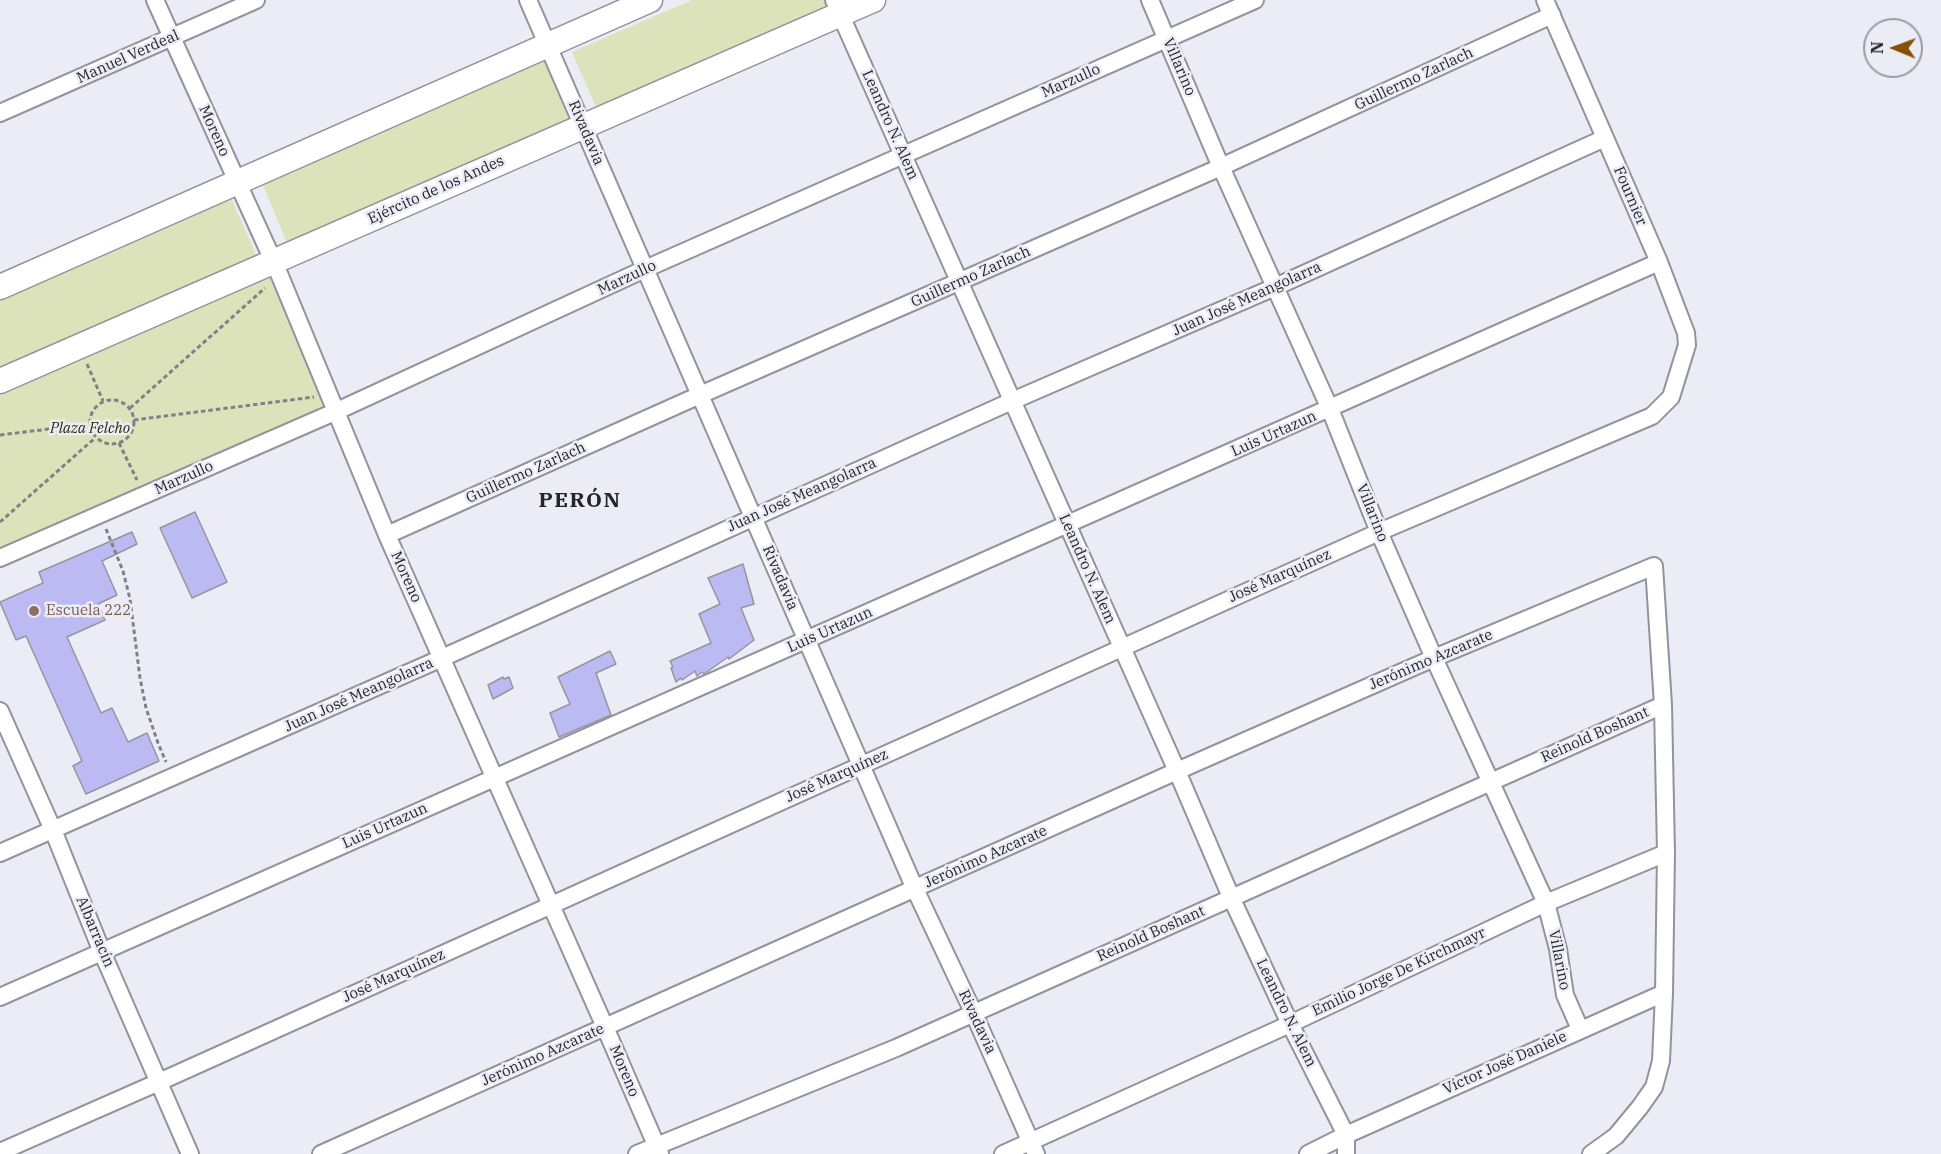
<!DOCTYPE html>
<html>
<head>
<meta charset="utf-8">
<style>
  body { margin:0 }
  #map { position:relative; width:1941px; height:1154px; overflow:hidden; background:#ececf6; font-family:"IBM Plex Serif",serif }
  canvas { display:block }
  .north { position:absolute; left:1863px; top:18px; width:60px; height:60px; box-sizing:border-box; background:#ececf6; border:2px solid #9c9ca4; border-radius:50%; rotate:271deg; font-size:16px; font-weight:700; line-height:24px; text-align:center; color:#252529 }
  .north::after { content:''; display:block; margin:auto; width:21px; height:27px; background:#8a5106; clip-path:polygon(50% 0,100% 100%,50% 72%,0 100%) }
</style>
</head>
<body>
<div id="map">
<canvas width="1941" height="1154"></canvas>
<div class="north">N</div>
</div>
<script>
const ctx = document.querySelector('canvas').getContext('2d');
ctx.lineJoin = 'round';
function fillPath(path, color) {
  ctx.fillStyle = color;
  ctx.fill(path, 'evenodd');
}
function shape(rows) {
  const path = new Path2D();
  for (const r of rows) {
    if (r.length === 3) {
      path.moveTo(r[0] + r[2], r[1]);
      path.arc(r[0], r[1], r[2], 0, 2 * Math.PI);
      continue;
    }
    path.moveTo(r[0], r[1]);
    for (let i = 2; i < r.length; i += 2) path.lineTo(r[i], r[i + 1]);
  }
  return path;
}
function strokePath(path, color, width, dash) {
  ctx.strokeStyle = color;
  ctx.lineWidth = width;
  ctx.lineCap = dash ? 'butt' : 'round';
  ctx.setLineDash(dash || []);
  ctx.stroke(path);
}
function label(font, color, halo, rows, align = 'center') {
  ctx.font = font + ' "IBM Plex Serif",serif';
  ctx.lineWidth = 5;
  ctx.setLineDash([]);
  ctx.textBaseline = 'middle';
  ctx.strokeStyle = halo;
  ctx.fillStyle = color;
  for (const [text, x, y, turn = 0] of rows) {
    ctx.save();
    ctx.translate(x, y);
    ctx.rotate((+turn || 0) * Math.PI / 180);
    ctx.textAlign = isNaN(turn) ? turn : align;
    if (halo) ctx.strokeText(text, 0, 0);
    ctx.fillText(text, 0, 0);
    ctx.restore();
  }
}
const green = shape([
  [692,0,829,0,834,11,599,114,572,52],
  [544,61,570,122,288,245,262,183],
  [231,198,258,259,0,371,0,298],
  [267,271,326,405,0,549,0,389]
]);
const building = shape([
  [195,512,227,582,192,598,160,528,195,512],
  [132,532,137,544,102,561,117,595,98,604,105,620,67,637,101,713,112,708,128,742,147,733,159,761,86,794,73,766,82,761,26,636,16,640,0,602,43,583,39,572,132,532],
  [743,564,754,604,741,608,754,640,729,659,728,657,704,674,702,672,697,676,695,671,682,680,681,678,676,682,671,668,673,667,670,661,711,643,699,614,720,604,708,578,743,564],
  [610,651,616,664,596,673,611,715,559,737,550,713,570,704,558,677,610,651],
  [503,677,504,679,509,677,513,688,493,699,488,685,503,677]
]);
const path = shape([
  [87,364,103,401],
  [112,422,22],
  [130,408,265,288],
  [134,420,314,397],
  [0,435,90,424],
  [119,443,137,480],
  [0,522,95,438],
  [106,529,123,571,130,599,140,678,146,708,158,743,166,762]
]);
const street = shape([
  [155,0,280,276,387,535,605,1027,660,1154],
  [528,0,915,889,974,1014,1036,1154],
  [834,0,1177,771,1231,897,1290,1024,1346,1135,1308,1154],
  [1150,0,1221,167,1330,409,1379,532,1434,658,1546,903,1558,949,1565,995,1580,1029],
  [0,113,256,0],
  [387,535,700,395,1221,167,1552,15],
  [0,558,337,411,645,269,1255,0],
  [0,711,53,830,102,952,190,1154],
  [0,853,442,658,1012,401,1275,287,1605,138],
  [0,997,1659,262],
  [0,1152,159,1082,1379,532,1652,416,1671,397,1687,345,1686,333,1659,262,1545,0],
  [321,1154,1177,771,1434,658,1654,566,1663,705,1666,853,1664,993,1661,1061,1654,1087,1640,1107,1616,1136,1591,1154],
  [637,1154,896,1048,1663,705],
  [1003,1154,1290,1024,1546,903,1666,853],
  [1346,1154,1346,1135,1664,993]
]);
const secondary = shape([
  [0,287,650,0],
  [0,381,873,0]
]);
const markers = [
  [34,611,6,"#8d6e63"]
];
const streetNames = [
  ["Manuel Verdeal",128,57,-24],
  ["Villarino",1179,67,67],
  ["Guillermo Zarlach",1414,79,-25],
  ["Marzullo",1071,81,-24],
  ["Leandro N. Alem",890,125,66],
  ["Moreno",214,131,66],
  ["Rivadavia",586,133,67],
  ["Ejército de los Andes",436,190,-24],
  ["Fournier",1630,196,67],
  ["Guillermo Zarlach",971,277,-24],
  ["Marzullo",627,278,-25],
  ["Juan José Meangolarra",1247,299,-24],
  ["Luis Urtazun",1274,434,-24],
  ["Guillermo Zarlach",526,473,-24],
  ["Marzullo",184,478,-24],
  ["Juan José Meangolarra",802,495,-24],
  ["Villarino",1372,513,68],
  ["Leandro N. Alem",1087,569,66],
  ["José Marquínez",1280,576,-24],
  ["Moreno",406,577,66],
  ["Rivadavia",780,578,67],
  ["Luis Urtazun",830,630,-24],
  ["Jerónimo Azcarate",1431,660,-23],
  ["Juan José Meangolarra",359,695,-24],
  ["Reinold Boshant",1595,735,-24],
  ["José Marquínez",837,776,-24],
  ["Luis Urtazun",385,826,-24],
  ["Jerónimo Azcarate",986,857,-24],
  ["Albarracín",95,932,67],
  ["Reinold Boshant",1151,934,-24],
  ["Villarino",1559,960,79],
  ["Emilio Jorge De Kirchmayr",1399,972,-25],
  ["José Marquínez",394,976,-24],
  ["Leandro N. Alem",1286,1013,64],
  ["Rivadavia",977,1022,65],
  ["Jerónimo Azcarate",543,1055,-24],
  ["Víctor José Daniele",1505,1063,-24],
  ["Moreno",624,1071,67]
];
const parkNames = [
  ["Plaza Felcho",90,429]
];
const educationNames = [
  ["Escuela 222",46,611]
];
const districtNames = [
  ["PERÓN",580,501]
];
fillPath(green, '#dce2ba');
fillPath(building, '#bbbaf2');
strokePath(building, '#95959e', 1.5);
strokePath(street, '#93939c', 20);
strokePath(secondary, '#93939c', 27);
strokePath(path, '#808086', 3, [4.5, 3]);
strokePath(street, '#fff', 16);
strokePath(secondary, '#fff', 24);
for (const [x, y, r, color] of markers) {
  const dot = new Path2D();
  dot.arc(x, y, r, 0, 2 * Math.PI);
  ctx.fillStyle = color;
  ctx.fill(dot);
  strokePath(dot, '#ececf6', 2);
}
label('15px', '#252529', '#ececf6', streetNames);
label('italic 15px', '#2a2e00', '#ececf6', parkNames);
label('15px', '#785e54', '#ececf6', educationNames, 'left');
ctx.letterSpacing = '1.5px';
label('bold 21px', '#252529', '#ececf6', districtNames);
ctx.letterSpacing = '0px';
</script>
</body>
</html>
